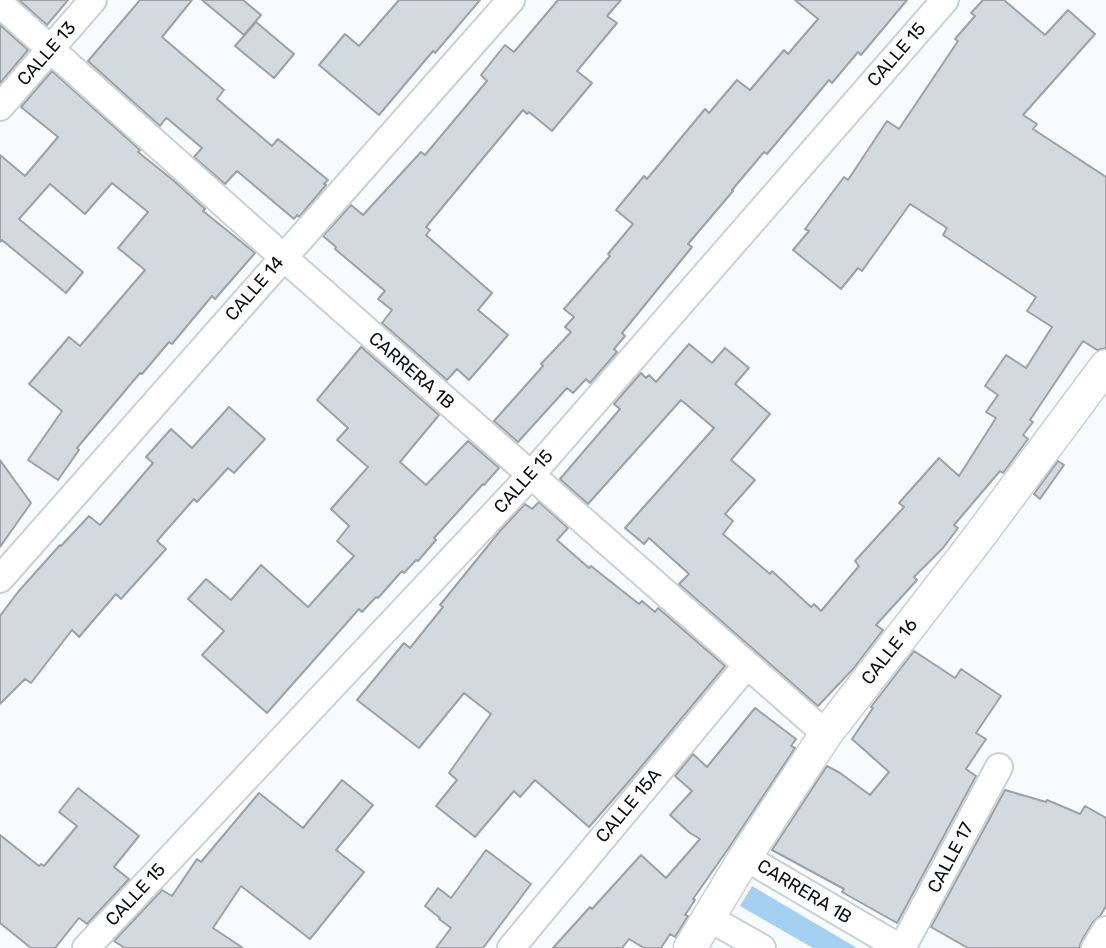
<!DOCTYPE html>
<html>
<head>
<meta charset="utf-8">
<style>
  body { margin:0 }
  canvas { display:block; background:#f7fbfe }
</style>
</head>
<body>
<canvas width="1106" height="948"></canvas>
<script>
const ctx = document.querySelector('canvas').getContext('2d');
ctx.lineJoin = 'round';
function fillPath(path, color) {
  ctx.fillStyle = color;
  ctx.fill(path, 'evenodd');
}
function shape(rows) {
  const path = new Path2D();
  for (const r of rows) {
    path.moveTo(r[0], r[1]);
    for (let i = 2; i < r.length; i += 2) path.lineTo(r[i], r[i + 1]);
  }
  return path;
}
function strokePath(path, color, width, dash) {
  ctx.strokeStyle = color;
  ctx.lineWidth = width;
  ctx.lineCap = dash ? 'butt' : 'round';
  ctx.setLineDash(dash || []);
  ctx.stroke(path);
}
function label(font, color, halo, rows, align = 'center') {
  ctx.font = font + ' Rubik,sans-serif';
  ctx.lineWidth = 5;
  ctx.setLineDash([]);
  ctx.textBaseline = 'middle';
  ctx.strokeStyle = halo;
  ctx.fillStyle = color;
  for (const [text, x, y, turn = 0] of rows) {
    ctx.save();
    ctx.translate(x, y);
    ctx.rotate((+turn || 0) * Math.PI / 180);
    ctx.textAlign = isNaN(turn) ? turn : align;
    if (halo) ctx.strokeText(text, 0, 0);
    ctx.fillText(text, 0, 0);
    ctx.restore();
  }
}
const green = shape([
  [752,886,857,948,813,948,740,906]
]);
const building = shape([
  [19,0,68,0,47,25,19,0],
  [140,0,192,0,162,37,224,90,217,99,272,146,278,139,328,180,324,184,326,185,299,217,297,215,294,219,237,171,225,184,194,157,202,148,168,119,166,118,160,126,88,61,140,0],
  [202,0,243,0,261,15,244,35,202,0],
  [399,0,480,0,435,53,433,51,379,115,319,65,345,34,359,46,399,0],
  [558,0,621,0,607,16,617,23,577,71,592,83,552,131,529,112,527,114,523,110,426,227,430,230,426,235,492,293,478,310,508,335,469,380,457,369,447,380,382,323,392,310,378,299,385,291,335,249,336,247,323,236,351,205,363,215,421,152,425,155,487,81,481,75,505,45,514,52,558,0],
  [795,0,907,0,861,55,858,52,832,83,829,80,767,154,764,152,732,190,733,191,688,244,692,247,622,333,625,336,614,349,617,352,590,383,586,379,573,393,567,388,518,442,494,421,543,366,541,364,571,332,565,327,574,317,564,309,610,256,608,254,633,224,616,210,644,176,647,179,705,109,709,113,737,80,750,90,784,50,788,54,818,19,795,0],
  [983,0,1004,0,1045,35,1068,10,1095,34,1023,115,1037,124,1033,129,1106,177,1106,348,1097,350,1083,341,1030,420,1033,422,1023,435,1028,439,1003,473,1000,471,954,525,958,528,943,548,914,577,917,580,876,625,883,630,853,669,818,706,679,584,689,574,649,538,644,544,625,528,714,428,681,400,588,504,560,479,620,409,614,404,641,373,646,378,649,375,656,382,689,344,712,363,725,348,749,368,735,384,770,414,731,460,755,480,725,514,733,521,723,534,770,574,772,571,811,607,814,604,821,611,859,566,855,561,904,507,899,503,939,458,959,476,996,418,986,412,998,395,985,386,1006,355,1026,368,1052,327,1027,311,1036,297,943,235,947,228,910,204,862,271,858,268,841,289,793,250,809,231,805,229,844,177,848,180,887,121,899,129,958,41,955,39,975,16,971,13,983,0],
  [256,22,294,54,274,78,235,46,256,22],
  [0,25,28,50,0,83,0,25],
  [52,71,140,150,138,152,174,181,205,209,203,211,255,253,215,299,212,296,172,344,169,342,142,374,140,373,77,448,79,450,58,480,28,460,62,411,29,384,69,337,80,346,145,270,118,248,148,212,112,183,85,214,50,184,19,219,83,272,66,293,2,240,0,242,0,155,25,176,58,137,21,107,52,71],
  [361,347,439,415,400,462,426,485,468,441,499,468,484,485,483,484,434,538,436,540,418,561,416,560,404,573,402,571,378,598,376,597,362,612,359,609,267,713,202,655,224,631,188,599,206,579,231,600,261,565,308,607,354,556,337,541,349,526,331,509,368,467,337,440,348,428,317,400,361,347],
  [229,407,265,439,234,473,228,468,197,502,194,499,157,541,166,549,121,599,116,594,79,637,72,630,31,683,25,679,0,704,0,616,18,592,60,545,61,546,89,516,100,525,153,463,146,457,171,429,192,448,229,407],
  [0,460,31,503,0,547,0,460],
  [1058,461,1064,465,1040,499,1034,494,1058,461],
  [539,502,568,528,557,540,589,568,591,566,639,604,642,601,655,612,658,608,725,666,631,779,589,827,535,780,520,797,514,791,475,837,436,806,457,780,449,773,491,714,464,693,419,748,357,700,404,643,410,648,443,607,440,605,500,531,525,504,532,509,539,502],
  [914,651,955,678,961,669,1001,696,976,733,986,739,966,769,976,776,897,923,842,892,844,889,772,850,827,766,840,773,870,795,889,772,852,739,873,708,871,707,914,651],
  [755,708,796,739,791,746,795,748,728,849,693,899,695,900,685,915,688,916,675,937,670,934,661,948,644,948,629,939,622,948,553,948,590,907,592,909,641,855,666,878,700,839,690,833,670,815,692,791,675,776,693,754,707,767,755,708],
  [342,780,373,805,336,850,364,872,310,939,241,886,213,928,243,948,125,948,114,941,162,890,172,896,197,859,201,862,259,793,303,828,342,780],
  [78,788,139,836,114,867,129,879,87,924,79,918,55,948,31,948,0,923,0,835,39,866,41,864,44,866,77,826,59,812,78,788],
  [1005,790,1046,802,1047,800,1080,814,1085,806,1106,818,1106,906,1100,916,1093,922,1082,940,1079,948,968,948,931,927,1005,790],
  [486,850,531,884,483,948,436,948,451,928,439,919,440,918,425,906,438,888,451,898,486,850]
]);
const minor = shape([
  [0,4,283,257,826,734],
  [0,107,93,0],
  [0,579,511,0],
  [745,857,900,948],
  [709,918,762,948],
  [86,948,530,476,945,0],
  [511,948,747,665],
  [902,948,999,767],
  [1095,948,1106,930]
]);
const tertiary = shape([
  [690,948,745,857,826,734,978,538,1106,366]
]);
const streetNames = [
  ["CALLE 13",47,54,-49],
  ["CALLE 15",897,55,-49],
  ["CALLE 14",255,289,-49],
  ["CARRERA 1B",411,371,41],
  ["CALLE 15",524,482,-48],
  ["CALLE 16",890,652,-52],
  ["CALLE 15A",629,806,-50],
  ["CALLE 17",951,858,-62],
  ["CARRERA 1B",804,892,31],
  ["CALLE 15",136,895,-47]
];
fillPath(green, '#a4d0f1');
fillPath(building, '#d3dadf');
strokePath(building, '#9ba1a6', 2);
strokePath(minor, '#c9d0d5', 30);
strokePath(tertiary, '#c9d0d5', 35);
strokePath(minor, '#fff', 26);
strokePath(tertiary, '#fff', 32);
label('18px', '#0d0f11', '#fff', streetNames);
</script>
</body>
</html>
